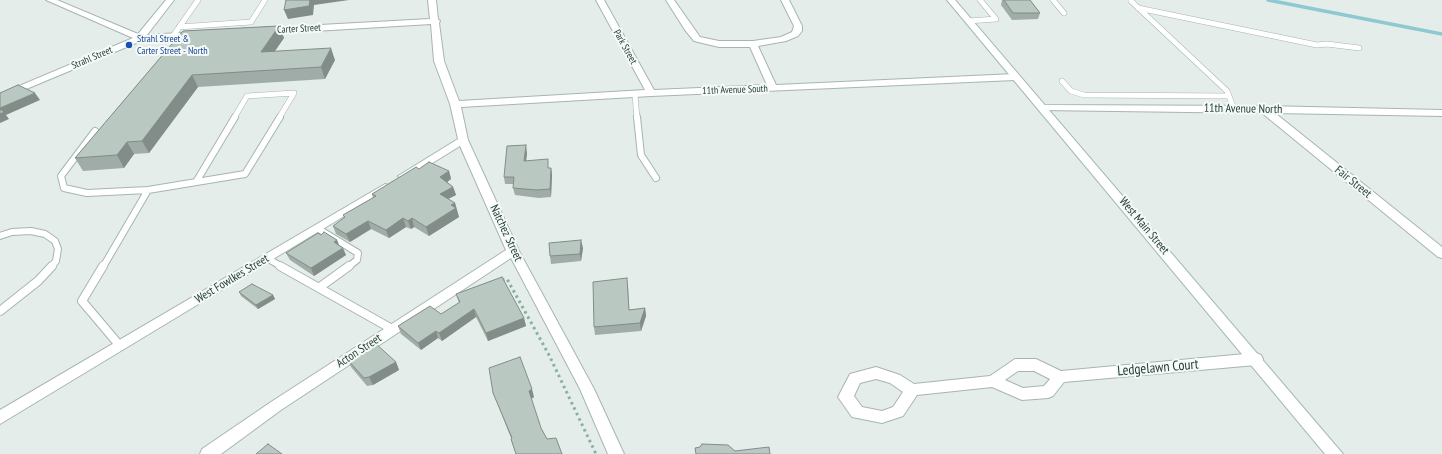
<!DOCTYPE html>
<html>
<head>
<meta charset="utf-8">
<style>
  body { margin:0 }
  canvas { display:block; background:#e4ede9 }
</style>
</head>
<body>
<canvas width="1442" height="454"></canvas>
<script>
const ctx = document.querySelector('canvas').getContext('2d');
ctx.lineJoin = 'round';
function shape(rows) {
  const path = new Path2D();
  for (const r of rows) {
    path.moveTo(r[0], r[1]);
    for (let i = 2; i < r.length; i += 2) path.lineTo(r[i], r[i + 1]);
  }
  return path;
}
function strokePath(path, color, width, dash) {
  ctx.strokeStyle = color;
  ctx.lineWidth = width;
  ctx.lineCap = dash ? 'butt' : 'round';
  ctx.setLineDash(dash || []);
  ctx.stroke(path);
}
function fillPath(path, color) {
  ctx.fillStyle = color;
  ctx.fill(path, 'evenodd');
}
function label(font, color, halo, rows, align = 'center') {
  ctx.font = font + ' "PT Sans Narrow",sans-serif';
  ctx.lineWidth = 4;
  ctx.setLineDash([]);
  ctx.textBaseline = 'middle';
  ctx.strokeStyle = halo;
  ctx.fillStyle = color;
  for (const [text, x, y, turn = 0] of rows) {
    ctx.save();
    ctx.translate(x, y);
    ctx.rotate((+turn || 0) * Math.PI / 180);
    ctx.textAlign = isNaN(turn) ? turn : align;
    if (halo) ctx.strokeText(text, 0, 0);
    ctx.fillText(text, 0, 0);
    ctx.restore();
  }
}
const stream = shape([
  [1268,0,1442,34]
]);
const path = shape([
  [502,280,507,279,549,355,596,454]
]);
const laneFar2 = shape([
  [1053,0,1064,13],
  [1131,1,1227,91,1234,109],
  [1138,8,1317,45,1327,44,1359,48],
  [968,21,996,19,980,0],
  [179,27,251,22,265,0],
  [173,36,198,0],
  [1062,81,1071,91,1084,95,1229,96],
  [635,95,637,118],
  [234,118,247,96,294,93,279,118]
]);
const laneFar1 = shape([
  [637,117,641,155,656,178],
  [95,131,61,176,64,188,87,193,148,190],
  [196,182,235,117],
  [317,228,358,253,357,260,348,267],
  [0,236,12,232,31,231,45,234,55,241,58,249,56,261,51,267],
  [267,258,282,267],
  [103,267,148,190,245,174,280,117]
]);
const lane = shape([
  [103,266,82,301,120,346],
  [280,266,392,329],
  [320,287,349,266],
  [0,311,38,281,52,266]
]);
const street = shape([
  [46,0,57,0,138,34,166,0,174,0,147,35,195,32,199,35,195,38,141,41,0,100,0,94,133,38,46,0],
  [428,0,436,0,438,19,440,21,439,23,444,61,459,101,645,90,596,0,604,0,654,90,767,85,750,47,719,47,694,41,685,30,666,0,674,0,700,37,719,41,753,41,781,37,792,32,794,26,781,0,789,0,802,26,802,31,798,36,786,41,758,46,776,85,1015,74,1020,77,1015,80,651,96,461,107,468,140,519,251,594,389,624,454,608,454,580,389,511,258,281,410,221,454,200,454,202,449,271,402,506,250,460,146,408,178,400,178,398,176,458,139,450,104,434,61,431,24,265,34,261,31,265,28,430,19,428,0],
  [1044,105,1264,106,1442,110,1442,116,1275,113,1442,247,1442,258,1438,257,1262,113,1041,110,1039,108,1041,106,1044,105],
  [385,184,389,185,391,187,389,189,0,424,0,410,385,184],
  [1256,353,1261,355,1263,359,1261,363,1256,365,1064,382,1053,396,1048,398,1022,400,992,387,917,395,903,416,882,423,852,417,838,397,850,374,876,367,900,375,914,384,990,376,1015,359,1036,359,1061,371,1256,353],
  [1018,371,1034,371,1050,379,1044,386,1023,388,1005,380,1018,371],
  [876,379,890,383,903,392,893,407,882,411,862,407,854,396,860,383,876,379]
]);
const secondary = shape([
  [947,0,955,0,1343,454,1325,454,947,0]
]);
const wall = shape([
  [1002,0,1030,0,1040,13,1038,19,1012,20,1001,5],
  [279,26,284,38,274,52,335,60,325,79,198,87,149,153,134,154,124,168,83,171,75,158,183,31],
  [527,153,526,161,549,168,551,168,552,175,551,197,539,198,515,195,513,188,514,184,505,184,504,177],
  [419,169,449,171,451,179,447,182,453,187,456,195,448,199,455,203,459,217,429,236,414,227,411,229,406,227,389,238,371,229,350,242,336,234,333,226,344,218,343,215,373,198,372,194],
  [321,235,337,240,339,245,346,255,314,276,290,260,286,253],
  [583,248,581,261,551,264,550,256],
  [628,286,629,310,645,308,646,316,641,331,595,335,594,327],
  [239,292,273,295,275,299,258,309,241,296],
  [456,294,524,318,526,326,488,341,476,317,442,341,438,338,421,350,401,334,398,326,441,314,459,303],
  [347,359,396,362,399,370,373,385,367,386,351,367],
  [493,393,534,397,531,399,541,428,547,439,562,454,516,454,511,439,511,438,496,400]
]);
const shadedWall = shape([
  [310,0,349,0,314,5,313,15,288,19,284,10],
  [279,26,284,38,266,64,261,52],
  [331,48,335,60,325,79,321,67],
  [192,75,198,87,149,153,142,141],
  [35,93,40,100,6,115,9,119,0,123,0,108],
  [127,142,134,154,124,168,117,155],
  [526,145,527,153,525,169,524,161],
  [551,168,552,175,551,197,550,189],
  [449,171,451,179,442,186,440,177],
  [453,187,456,195,442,202,440,194],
  [455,203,459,217,429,236,426,227,451,205],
  [403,218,406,227,389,238,386,230],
  [412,218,414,227,411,229,408,221],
  [368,221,371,229,350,242,346,234],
  [337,240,340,248,334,242],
  [581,240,583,248,581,261,580,254],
  [343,248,346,255,314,276,311,268],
  [273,295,275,299,258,309,256,305],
  [645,308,646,316,641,331,640,323],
  [474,309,476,317,442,341,439,333],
  [524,318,526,326,488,341,486,333],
  [436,331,438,338,421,350,418,343],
  [396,362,399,370,373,385,369,377],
  [532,389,534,397,531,399,529,391]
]);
const building = shape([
  [286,0,310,0,309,6,284,10,286,0],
  [1004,0,1030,0,1040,13,1013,13,1004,0],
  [279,26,261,52,331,48,321,67,192,75,142,141,127,142,117,155,75,158,183,31,279,26],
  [18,85,35,93,0,108,0,93,18,85],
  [0,109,4,112,0,114,0,109],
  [526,145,524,161,548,159,548,168,551,168,550,189,537,190,513,188,514,177,504,177,507,146,526,145],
  [429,162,449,171,440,177,453,187,440,194,455,203,451,205,456,208,426,227,412,218,408,221,403,218,386,230,368,221,346,234,333,226,345,217,343,215,376,196,372,194,416,167,419,169,429,162],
  [324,232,337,240,334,242,343,248,311,268,286,253,318,233,321,235,324,232],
  [581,240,580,254,550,256,549,243,581,240],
  [502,277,524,318,486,333,474,309,439,333,436,331,418,343,398,326,430,306,441,314,460,302,456,294,502,277],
  [627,278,629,310,645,308,640,323,594,327,593,282,627,278],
  [252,284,273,295,256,305,239,292,252,284],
  [375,343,396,362,369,377,364,378,347,359,375,343],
  [520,357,532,389,529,391,541,428,547,439,556,438,562,454,516,454,511,439,512,438,493,393,489,368,520,357],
  [268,444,282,454,256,454,268,444],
  [702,444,728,445,735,451,769,447,770,454,696,454,695,448,700,447,702,444]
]);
const markers = [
  [129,45,4,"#1a4fb4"]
];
const farStreetnames = [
  ["Carter Street",299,29,-3],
  ["Park Street",625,47,61],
  ["Strahl Street",92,58,-23],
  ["11th Avenue South",735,90,-2]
];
const farTransitnames = [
  ["Strahl Street &",137,39],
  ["Carter Street - North",137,51]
];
const streetNames = [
  ["11th Avenue North",1243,109,1],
  ["Fair Street",1353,182,39],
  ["West Main Street",1144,226,50],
  ["Natchez Street",506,233,65],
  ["West Fowlkes Street",232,279,-31],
  ["Acton Street",359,351,-33]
];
const nearStreetnames = [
  ["Ledgelawn Court",1158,368,-5]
];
strokePath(stream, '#8ec8d1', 3.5);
strokePath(laneFar2, '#a7b5b0', 6);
strokePath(laneFar1, '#a7b5b0', 8);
strokePath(lane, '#a7b5b0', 10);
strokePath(street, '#a7b5b0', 2);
strokePath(secondary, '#a3b9b1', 2);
strokePath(path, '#86b0a2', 3, [2.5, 3.5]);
strokePath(laneFar2, '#fff', 5);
strokePath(laneFar1, '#fff', 6);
strokePath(lane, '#fff', 8);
fillPath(street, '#fff');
fillPath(secondary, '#fff');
fillPath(wall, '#a0aca7');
fillPath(shadedWall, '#828c88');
fillPath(building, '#bac8c2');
strokePath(building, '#828c88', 1);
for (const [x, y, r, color] of markers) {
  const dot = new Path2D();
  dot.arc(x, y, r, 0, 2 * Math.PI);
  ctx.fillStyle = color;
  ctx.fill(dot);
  strokePath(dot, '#f5faf7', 1.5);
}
label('10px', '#243f37', '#f5faf7', farStreetnames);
label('10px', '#164399', '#f5faf7', farTransitnames, 'left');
label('12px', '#243f37', '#f5faf7', streetNames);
label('14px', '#243f37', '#f5faf7', nearStreetnames);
</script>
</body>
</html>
